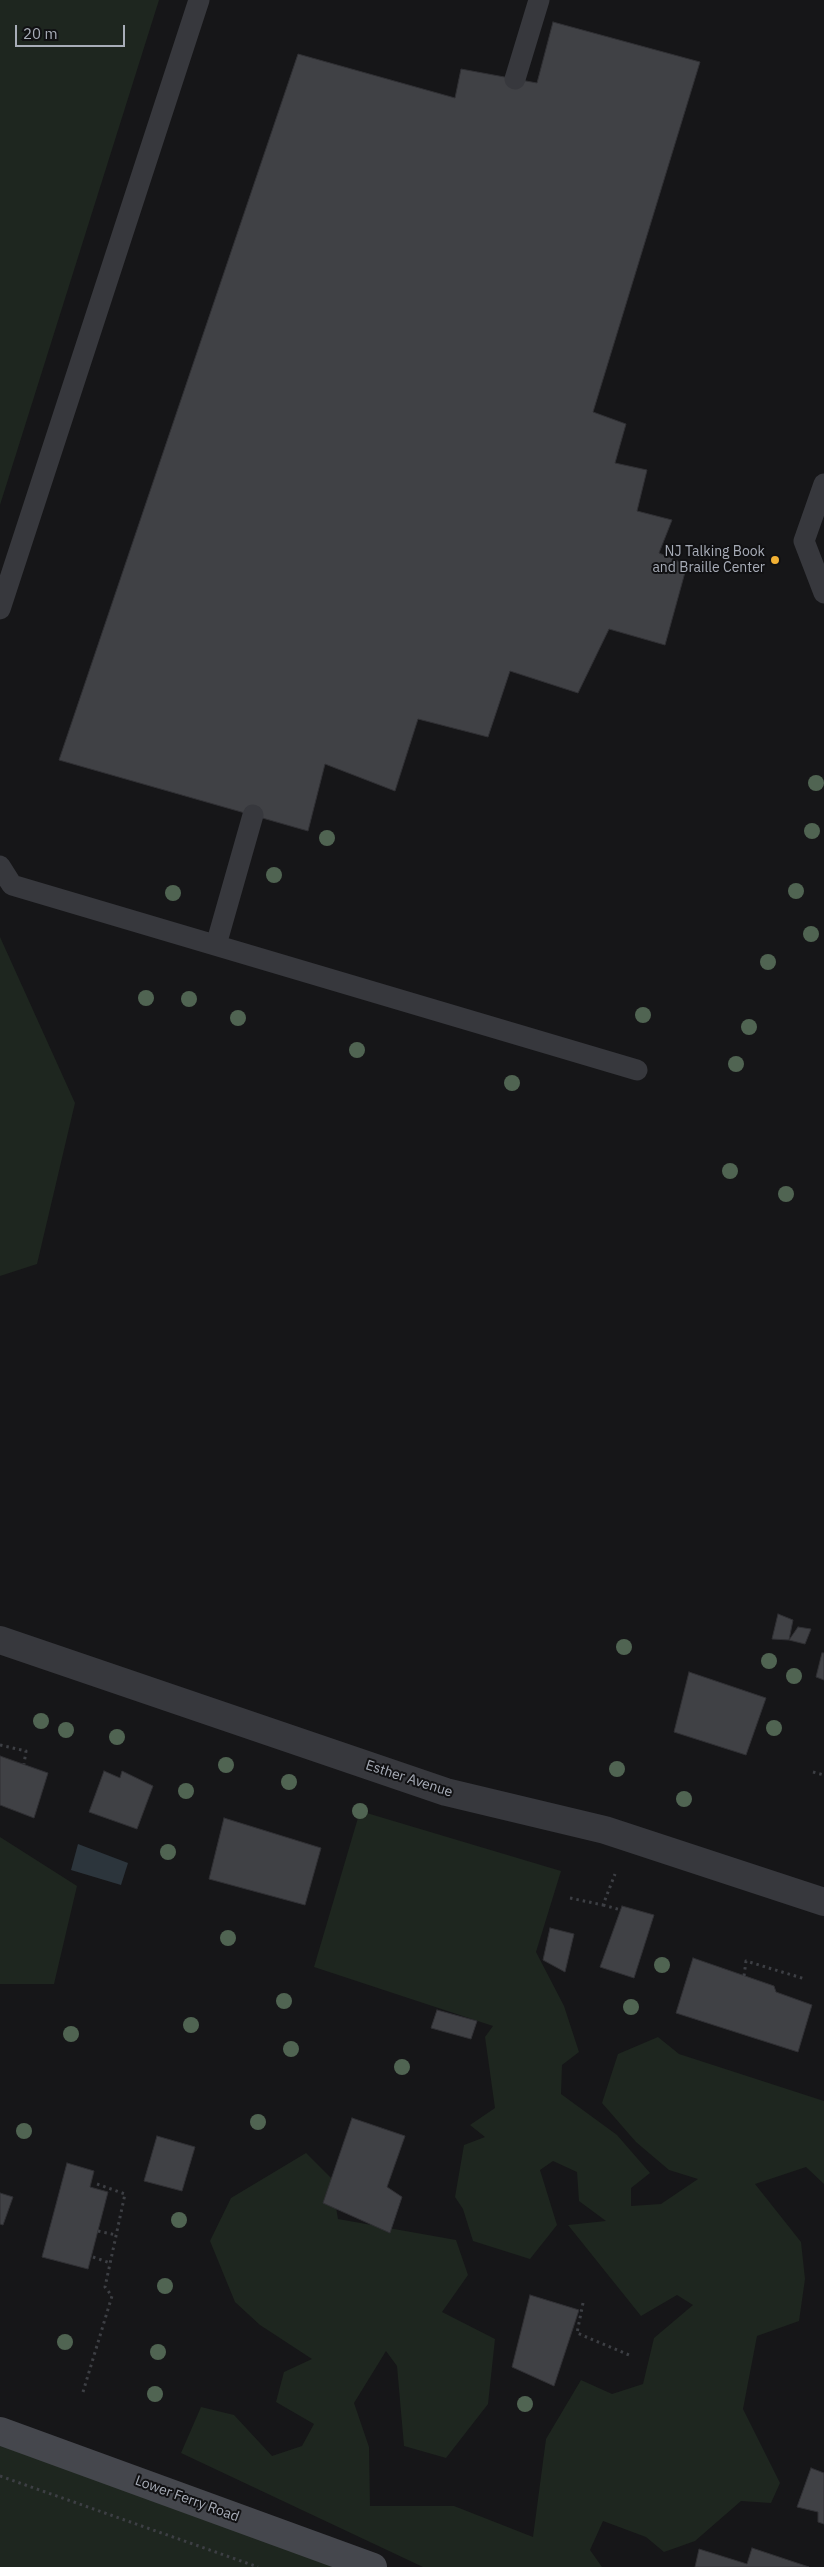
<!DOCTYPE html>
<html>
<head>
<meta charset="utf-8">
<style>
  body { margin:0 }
  #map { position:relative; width:824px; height:2567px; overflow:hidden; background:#161618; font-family:"IBM Plex Sans",sans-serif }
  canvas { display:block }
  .scale { position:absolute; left:15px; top:25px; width:110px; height:22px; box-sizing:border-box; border:2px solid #a8adb8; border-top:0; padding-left:6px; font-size:15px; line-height:18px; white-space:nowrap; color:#a8adb8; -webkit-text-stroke:4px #111113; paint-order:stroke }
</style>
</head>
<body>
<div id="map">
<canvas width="824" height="2567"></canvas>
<div class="scale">20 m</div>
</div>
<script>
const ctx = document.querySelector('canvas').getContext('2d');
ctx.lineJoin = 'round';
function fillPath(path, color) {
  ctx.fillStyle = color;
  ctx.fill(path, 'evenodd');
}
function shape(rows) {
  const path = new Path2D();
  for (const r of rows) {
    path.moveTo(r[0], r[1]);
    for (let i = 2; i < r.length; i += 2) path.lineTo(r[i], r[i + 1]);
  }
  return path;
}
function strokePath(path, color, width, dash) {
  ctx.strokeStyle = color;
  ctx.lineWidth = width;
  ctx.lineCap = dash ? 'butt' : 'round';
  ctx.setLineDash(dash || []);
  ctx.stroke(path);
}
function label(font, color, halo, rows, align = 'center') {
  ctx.font = font + ' "IBM Plex Sans",sans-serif';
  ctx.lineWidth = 4;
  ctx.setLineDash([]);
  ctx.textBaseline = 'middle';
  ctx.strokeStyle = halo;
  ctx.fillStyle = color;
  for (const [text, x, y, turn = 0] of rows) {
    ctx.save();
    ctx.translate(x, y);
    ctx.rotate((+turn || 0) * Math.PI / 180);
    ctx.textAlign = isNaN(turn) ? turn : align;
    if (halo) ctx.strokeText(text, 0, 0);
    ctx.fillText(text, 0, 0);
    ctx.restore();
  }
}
const green = shape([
  [0,0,159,0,0,505],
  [0,937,75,1103,37,1264,0,1276],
  [360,1811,561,1871,536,1952,564,2006,579,2052,562,2065,561,2094,617,2135,650,2173,631,2188,631,2206,661,2204,698,2179,669,2170,636,2142,602,2103,618,2054,658,2037,679,2054,824,2101,824,2184,806,2167,755,2184,801,2242,805,2279,799,2321,757,2336,743,2409,780,2483,771,2503,741,2501,695,2541,664,2552,646,2537,603,2521,590,2550,602,2567,423,2567,181,2453,201,2407,234,2415,272,2456,302,2446,314,2424,276,2402,284,2372,312,2359,260,2325,235,2302,210,2241,231,2198,306,2153,331,2178,338,2219,456,2240,468,2275,442,2312,495,2339,488,2404,446,2458,404,2446,397,2366,386,2351,354,2403,369,2447,370,2506,454,2506,533,2537,546,2439,581,2380,612,2394,643,2384,654,2338,693,2305,677,2295,641,2316,568,2225,606,2221,579,2201,577,2172,553,2161,540,2170,557,2225,530,2259,473,2241,463,2209,455,2197,464,2145,485,2137,470,2125,495,2108,485,2037,493,2026,314,1967],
  [0,1837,77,1886,54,1984,0,1984],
  [0,2423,357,2567,0,2567]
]);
const water = shape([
  [78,1844,128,1863,121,1885,71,1870]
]);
const building = shape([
  [553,22,700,62,593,412,626,424,615,463,647,470,637,511,672,520,659,553,687,565,665,645,609,629,578,693,510,671,488,737,418,719,395,791,325,764,308,831,59,760,298,54,455,98,461,69,537,83,553,22],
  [778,1614,793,1620,789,1640,772,1639,778,1614],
  [798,1627,811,1629,805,1644,789,1640,798,1627],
  [822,1653,824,1653,824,1680,816,1677,822,1653],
  [689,1672,766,1698,746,1755,674,1732,689,1672],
  [0,1756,48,1773,34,1818,0,1805,0,1756],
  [104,1771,120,1778,122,1771,153,1786,137,1829,89,1812,104,1771],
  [224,1818,321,1848,305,1905,209,1879,224,1818],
  [622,1906,654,1915,634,1978,600,1967,622,1906],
  [550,1928,574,1934,565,1972,543,1960,550,1928],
  [693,1958,774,1986,776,1992,812,2005,798,2052,676,2013,693,1958],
  [437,2010,477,2021,471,2039,431,2028,437,2010],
  [352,2118,405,2136,387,2187,402,2197,390,2233,323,2203,352,2118],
  [157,2136,195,2147,182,2191,144,2181,157,2136],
  [67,2163,94,2171,90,2187,108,2192,88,2269,42,2257,67,2163],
  [0,2193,13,2197,3,2225,0,2224,0,2193],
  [530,2295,579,2310,554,2386,512,2367,530,2295],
  [811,2468,824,2473,824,2524,818,2522,818,2512,797,2507,811,2468],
  [752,2548,809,2567,695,2567,699,2549,747,2564,752,2548]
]);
const path = shape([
  [0,1745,26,1751,24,1764],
  [813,1772,824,1775],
  [570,1898,603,1905,615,1874],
  [603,1905,621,1910],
  [744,1976,746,1961,805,1979],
  [98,2231,116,2235],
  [93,2257,110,2263],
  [583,2303,577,2333,629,2355],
  [83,2392,112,2296,105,2287,125,2194,97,2184],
  [0,2476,258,2567]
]);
const lane = shape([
  [515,79,539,0],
  [824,484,804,541,824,593],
  [0,609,199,0],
  [0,866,12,885,637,1070],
  [216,945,253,815]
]);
const street = shape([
  [0,1640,446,1792,605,1830,824,1902]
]);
const secondary = shape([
  [0,2431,373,2567]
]);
const trees = [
  [816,783],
  [812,831],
  [327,838],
  [274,875],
  [796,891],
  [173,893],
  [811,934],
  [768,962],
  [146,998],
  [189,999],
  [643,1015],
  [238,1018],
  [749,1027],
  [357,1050],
  [736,1064],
  [512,1083],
  [730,1171],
  [786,1194],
  [624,1647],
  [769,1661],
  [794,1676],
  [41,1721],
  [774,1728],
  [66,1730],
  [117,1737],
  [226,1765],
  [617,1769],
  [289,1782],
  [186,1791],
  [684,1799],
  [360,1811],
  [168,1852],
  [228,1938],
  [662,1965],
  [284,2001],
  [631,2007],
  [191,2025],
  [71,2034],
  [291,2049],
  [402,2067],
  [258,2122],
  [24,2131],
  [179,2220],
  [165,2286],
  [65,2342],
  [158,2352],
  [155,2394],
  [525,2404]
];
const markers = [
  [775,560,5,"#f2b134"]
];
const poiNames = [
  ["NJ Talking Book",765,552],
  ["and Braille Center",765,568]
];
const streetNames = [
  ["Esther Avenue",409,1779,18],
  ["Lower Ferry Road",187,2499,20]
];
fillPath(green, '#1e261f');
fillPath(water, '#2c353c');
fillPath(building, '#404145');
strokePath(building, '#303034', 1);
strokePath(path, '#3d3f44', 3, [2.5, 4]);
strokePath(lane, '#37383d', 21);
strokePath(street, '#37383d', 28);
strokePath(secondary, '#45474d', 28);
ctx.fillStyle = '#506452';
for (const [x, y] of trees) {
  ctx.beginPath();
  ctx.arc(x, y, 8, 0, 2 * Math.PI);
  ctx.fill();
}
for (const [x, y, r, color] of markers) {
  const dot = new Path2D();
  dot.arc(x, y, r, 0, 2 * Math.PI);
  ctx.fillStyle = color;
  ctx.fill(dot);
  strokePath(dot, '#111113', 2);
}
label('14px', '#a8adb8', '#111113', poiNames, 'right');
label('14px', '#a8adb8', '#111113', streetNames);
</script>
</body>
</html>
